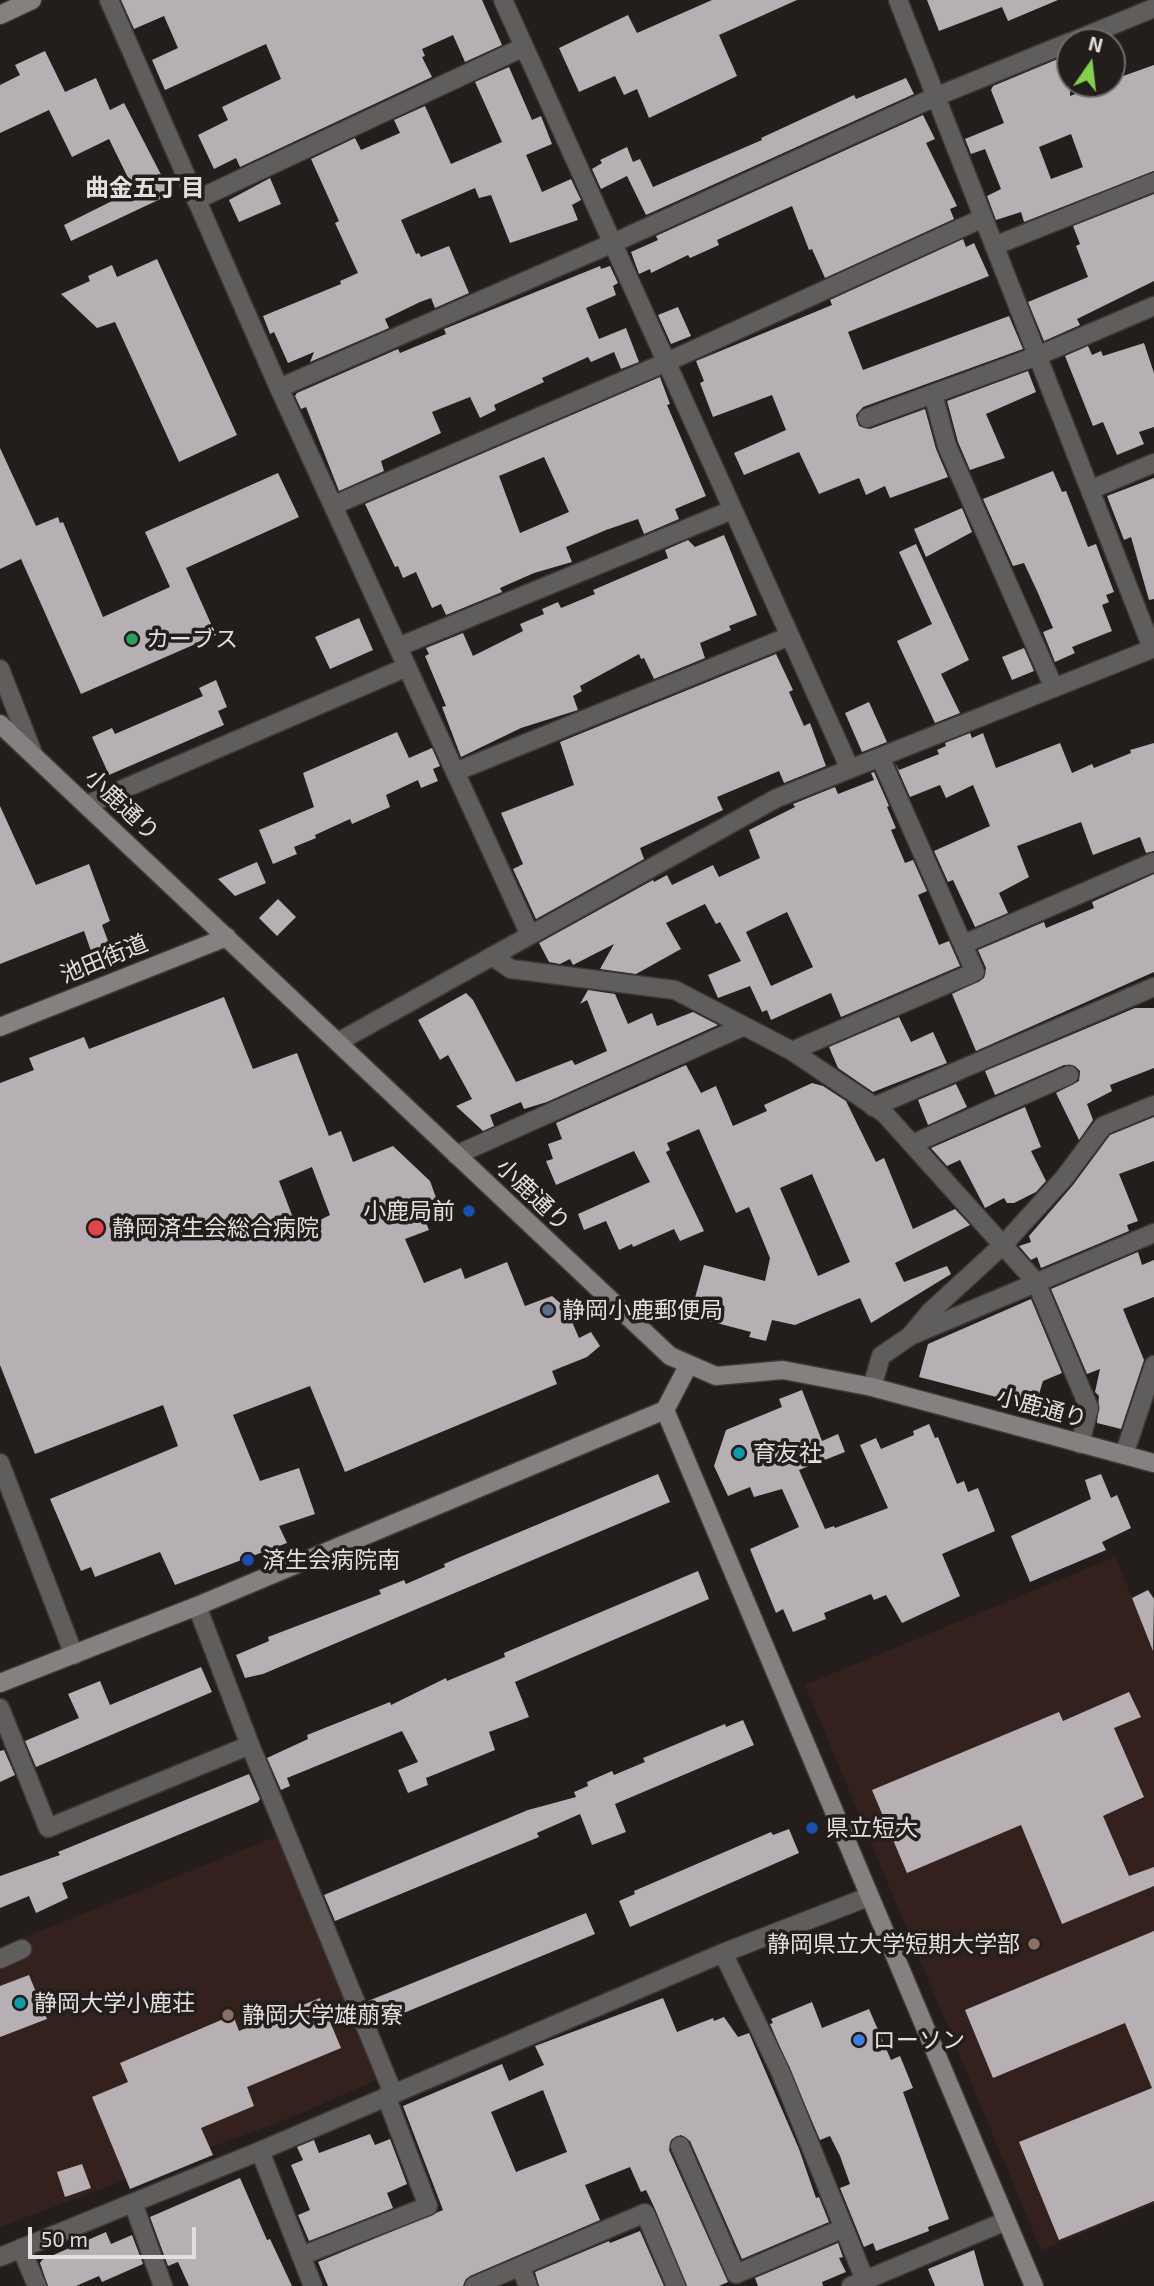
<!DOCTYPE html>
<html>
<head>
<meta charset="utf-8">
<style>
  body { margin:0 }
  #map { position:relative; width:1154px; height:2286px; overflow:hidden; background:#231e1c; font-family:"Exo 2",sans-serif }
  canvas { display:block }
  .north { position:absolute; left:1056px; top:28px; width:70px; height:70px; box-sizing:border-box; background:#231e1c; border:2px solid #706b6a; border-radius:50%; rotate:14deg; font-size:19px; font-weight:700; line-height:28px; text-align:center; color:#e3dfde }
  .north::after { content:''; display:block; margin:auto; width:24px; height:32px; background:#84cf4d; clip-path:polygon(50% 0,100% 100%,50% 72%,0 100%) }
  .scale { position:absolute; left:28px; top:2227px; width:168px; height:32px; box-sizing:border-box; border:4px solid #e3dfde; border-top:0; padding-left:9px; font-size:21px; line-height:24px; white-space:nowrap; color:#e3dfde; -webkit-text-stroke:5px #231e1c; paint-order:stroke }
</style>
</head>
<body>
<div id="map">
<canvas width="1154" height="2286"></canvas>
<div class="north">N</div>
<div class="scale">50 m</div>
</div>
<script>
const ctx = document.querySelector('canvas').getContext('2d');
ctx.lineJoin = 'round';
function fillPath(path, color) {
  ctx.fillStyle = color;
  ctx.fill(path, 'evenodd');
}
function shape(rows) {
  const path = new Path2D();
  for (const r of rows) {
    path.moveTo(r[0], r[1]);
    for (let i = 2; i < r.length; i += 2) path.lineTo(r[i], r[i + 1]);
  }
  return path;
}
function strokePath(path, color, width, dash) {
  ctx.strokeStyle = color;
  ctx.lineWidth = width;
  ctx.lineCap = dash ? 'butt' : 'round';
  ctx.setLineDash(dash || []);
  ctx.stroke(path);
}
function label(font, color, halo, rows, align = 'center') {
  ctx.font = font + ' "Exo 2","Noto Sans JP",sans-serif';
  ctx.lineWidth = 7;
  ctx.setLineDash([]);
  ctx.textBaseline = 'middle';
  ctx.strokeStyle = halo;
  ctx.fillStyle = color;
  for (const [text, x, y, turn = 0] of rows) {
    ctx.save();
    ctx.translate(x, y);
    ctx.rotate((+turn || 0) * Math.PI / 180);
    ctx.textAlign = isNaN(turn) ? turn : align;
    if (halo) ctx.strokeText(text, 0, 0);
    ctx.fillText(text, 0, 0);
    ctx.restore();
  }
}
const education = shape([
  [1115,1557,1154,1650,1154,2204,1041,2250,805,1685],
  [282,1834,379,2079,295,2116,0,2227,0,1947]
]);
const building = shape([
  [121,0,482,0,502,45,465,62,453,35,422,49,425,56,422,57,432,77,240,167,236,158,214,169,198,135,228,120,222,107,281,79,266,44,165,90,152,60,178,48,164,16,134,29],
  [712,0,797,0,719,35,737,76,649,118,637,89,624,95,615,76,579,92,559,48,628,15,637,33],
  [927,0,1058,0,1008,21,1002,7,939,31],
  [45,51,65,92,96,78,110,110,124,103,171,194,71,241,64,225,134,190,109,139,72,157,49,110,0,133,0,85,20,75,15,65],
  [1070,54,1070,96,1102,84,1112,84,1112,80,1154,65,1154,171,1024,222,1021,212,996,220,987,196,1001,189,985,149,971,154,965,139,1004,123,991,90,993,86],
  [1071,134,1083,167,1051,179,1039,147],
  [509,67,532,120,541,116,552,144,526,155,542,192,571,179,581,200,572,205,578,220,510,243,491,195,479,198,475,188,401,220,416,254,419,253,421,257,449,246,469,293,435,308,431,298,420,302,385,319,389,328,310,362,314,352,288,363,274,332,270,334,263,316,341,284,340,281,358,273,335,223,339,221,311,159,355,138,361,150,400,133,394,120,425,106,451,164,502,142,475,82],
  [906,78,914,94,646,215,627,176,601,189,592,169,602,163,600,160,627,147,633,162,640,159,653,187,762,140,761,138,854,95,856,99],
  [923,115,935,139,926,143,957,206,950,209,954,219,825,278,812,249,809,250,792,206,717,240,719,245,690,258,688,255,651,273,650,269,639,274,631,252,658,240,656,236],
  [270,178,281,204,239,222,229,200],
  [1154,194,1154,281,1077,319,1080,325,1044,341,1028,302,1088,277,1076,246,1080,244,1073,226],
  [963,239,966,247,974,243,989,276,848,332,863,370,1009,316,1023,349,863,407,856,415,859,426,870,429,925,409,936,449,948,477,890,498,885,486,866,495,859,478,819,494,799,452,744,475,734,453,786,430,772,395,713,417,700,383,704,381,696,361,832,305,830,300],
  [157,259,237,435,179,462,115,322,97,328,61,294,90,281,88,276,112,265,117,277],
  [600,266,601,269,610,266,618,283,613,286,616,295,586,308,599,339,626,328,639,362,621,369,614,352,591,362,588,357,542,378,544,382,494,405,496,410,480,418,470,397,432,412,441,433,381,461,384,471,339,491,306,407,301,409,295,396,297,393,398,349,400,353,446,334,444,329],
  [678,307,691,336,671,344,658,315],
  [1144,343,1154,373,1154,427,1139,432,1144,444,1117,455,1103,422,1093,426,1065,356,1088,346,1092,355,1101,351,1103,356],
  [1028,371,1036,392,986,414,1005,458,970,470,958,442,947,401],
  [660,377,670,404,667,405,706,496,675,509,679,519,644,534,638,519,606,530,566,547,572,562,534,573,500,588,502,592,446,615,441,604,432,608,416,572,403,578,398,566,395,567,365,504],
  [544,457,569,512,520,533,499,476],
  [0,448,36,526,58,517,60,523,63,522,103,617,170,587,145,532,278,473,299,517,186,568,216,635,81,694,21,559,0,569],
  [1053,471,1062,492,1066,491,1088,547,1096,544,1114,592,1106,595,1109,602,1102,605,1112,631,1072,647,1075,653,1055,662,1043,632,1053,628,1038,593,1024,563,1013,566,983,499],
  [1154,478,1154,599,1149,600,1131,537,1124,540,1107,496],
  [962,508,972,532,926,557,914,529],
  [724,535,757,615,729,626,731,630,700,643,705,658,654,679,644,658,641,659,639,654,580,686,582,691,573,696,578,710,521,728,461,757,442,707,446,706,425,656,429,654,426,648,463,633,473,656,523,631,520,624,544,614,542,609,558,602,561,608,595,594,593,590,668,558,665,550,688,540,695,547],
  [916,544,969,660,941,674,960,713,935,723,897,641,932,624,899,552],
  [359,618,373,650,330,669,315,637],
  [1024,648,1034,671,1012,680,1002,657],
  [776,654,793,690,789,692,804,726,810,723,826,766,784,783,779,771,717,797,723,810,640,848,644,859,536,919,513,869,523,864,501,813,574,785,560,742],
  [216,680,227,707,218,711,224,725,109,775,92,737,112,728,115,734,203,696,199,688],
  [869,702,887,742,862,752,845,713],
  [397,732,409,758,432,748,440,766,433,769,438,781,421,788,418,780,386,795,390,807,352,824,350,819,315,835,316,838,294,847,297,854,273,864,259,830,314,807,303,773],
  [970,733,972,738,983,733,996,768,1060,743,1072,773,1092,764,1094,768,1131,753,1130,750,1154,743,1154,851,1146,853,1140,837,1093,855,1081,822,1017,846,1029,877,999,893,1008,913,975,927,953,880,948,882,934,851,990,826,973,785,946,798,940,785,910,797,895,763,899,770,939,754,937,750,946,746,945,743],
  [874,772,889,806,887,807,896,828,891,830,905,863,913,860,927,891,918,895,939,945,949,941,960,966,841,1017,831,993,771,1020,767,1010,762,1012,750,986,718,998,708,975,741,961,720,922,716,924,705,904,666,923,681,949,636,974,600,969,614,944,573,965,570,959,560,964,549,962,539,943,653,880,654,882,667,875,672,885,713,865,719,877,760,858,749,830,795,807,793,804,835,787,838,794,874,780,871,773],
  [787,912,813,967,771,986,746,932],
  [0,806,36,885,89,864,110,921,102,925,111,949,93,957,84,931,0,964],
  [257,862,266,883,235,896,218,879],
  [1154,874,1154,972,976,1051,952,994,984,978,986,968,978,950,1044,922,1046,928,1094,908,1092,902],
  [278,899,296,917,277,936,259,918],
  [588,990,615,994,628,1024,652,1013,657,1026,693,1012,718,1025,547,1102,524,1109,521,1102,490,1115,494,1126,483,1131,456,1106,472,1099,448,1055,440,1060,418,1020,466,993,473,1000,516,1082,572,1060,575,1065,607,1051,587,1000,580,1004],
  [224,997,253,1069,297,1053,329,1136,341,1131,353,1162,393,1146,430,1181,438,1203,421,1211,429,1230,405,1239,424,1283,461,1268,465,1279,507,1262,525,1306,552,1296,566,1308,579,1338,591,1332,600,1346,587,1357,552,1371,557,1384,345,1472,310,1386,233,1415,260,1481,299,1468,315,1514,279,1526,287,1543,175,1585,160,1552,95,1577,91,1567,81,1571,50,1499,178,1446,163,1405,35,1454,0,1365,0,1083,34,1070,29,1058,84,1037,89,1049],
  [312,1167,330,1215,298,1231,279,1181],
  [1135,1008,1154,1008,1154,1068,1110,1085,1112,1091,1087,1104,1093,1120,1079,1140,1056,1093,1079,1081,1080,1071,1075,1066,1064,1065,995,1095,985,1071],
  [899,1017,911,1042,933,1032,947,1063,873,1092,838,1068,829,1047],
  [686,1065,701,1093,716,1086,733,1126,767,1111,764,1105,812,1083,823,1086,846,1101,876,1162,884,1158,913,1229,955,1209,970,1225,895,1263,904,1282,947,1266,951,1274,871,1323,860,1298,795,1325,772,1320,766,1341,749,1337,751,1332,690,1316,704,1265,765,1281,770,1258,749,1207,736,1213,699,1129,667,1143,670,1150,666,1152,704,1231,680,1241,674,1229,633,1247,632,1244,619,1250,606,1221,584,1230,578,1214,650,1182,634,1151,556,1185,546,1161,553,1159,548,1144,562,1139,556,1123],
  [812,1174,850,1262,818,1276,780,1188],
  [956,1084,967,1107,928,1125,918,1100],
  [1025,1107,1041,1147,1031,1151,1046,1181,1036,1192,1014,1203,1007,1203,1004,1198,985,1208,960,1160,947,1166,931,1148],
  [1154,1117,1154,1161,1119,1174,1138,1221,1127,1225,1129,1231,1041,1268,1037,1257,1031,1260,1019,1246,1031,1242,1029,1236,1073,1185,1110,1135],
  [1138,1252,1142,1265,1154,1260,1154,1297,1123,1309,1144,1360,1121,1429,1097,1423,1099,1396,1095,1392,1100,1369,1087,1374,1051,1289],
  [1031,1299,1062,1373,1043,1381,1035,1407,919,1377,928,1344],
  [802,1390,822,1441,838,1434,845,1452,799,1470,825,1529,834,1526,835,1528,888,1508,860,1445,876,1438,881,1449,914,1435,913,1431,929,1424,935,1438,938,1437,957,1484,964,1481,968,1492,978,1488,995,1531,942,1554,960,1596,902,1623,886,1595,874,1600,871,1594,824,1613,826,1619,793,1632,783,1609,776,1613,750,1549,799,1527,782,1489,754,1497,750,1487,728,1496,714,1466,726,1430,782,1407,779,1399],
  [658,1474,670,1502,263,1674,245,1678,236,1655,269,1641,268,1637,381,1594,379,1590,404,1580,406,1584,445,1567,444,1564,460,1557],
  [1101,1474,1111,1498,1117,1495,1131,1528,1102,1542,1106,1550,1030,1582,1011,1536,1091,1499,1085,1480],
  [698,1571,709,1599,515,1682,529,1717,489,1732,495,1750,426,1778,428,1785,408,1793,398,1770,418,1762,402,1731,287,1778,290,1786,281,1790,267,1758,308,1739,307,1735,390,1702,391,1705,446,1678,447,1681,505,1657,504,1653],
  [1148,1590,1154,1599,1153,1651,1132,1598],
  [201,1667,212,1692,36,1767,25,1741,79,1718,68,1694,100,1681,110,1705],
  [1129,1692,1141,1717,1114,1728,1144,1797,1103,1816,1129,1876,1154,1867,1154,1886,1062,1924,1021,1825,907,1873,872,1790,1059,1712,1063,1721],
  [743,1720,754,1745,615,1804,626,1832,592,1845,580,1814,537,1833,539,1837,335,1921,324,1895,528,1810,576,1797,574,1792,588,1786,587,1782,612,1771,614,1775,645,1762,643,1758,725,1724,726,1727],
  [4,1750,15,1775,0,1782,0,1751],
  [249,1774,260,1799,258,1802,62,1883,68,1898,36,1913,29,1896,0,1908,0,1876,60,1855,58,1852],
  [789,1829,799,1853,630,1927,619,1901,635,1894,634,1891,771,1832,773,1835],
  [586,1913,595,1934,377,2024,368,2001],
  [1154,1931,1154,2201,1059,2240,1019,2142,1152,2088,1125,2023,993,2078,965,2010],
  [29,1975,47,2019,0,2037,0,1986],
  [320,1998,341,2048,247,2087,254,2106,201,2128,213,2155,130,2189,92,2097,128,2082,120,2063,233,2015,239,2031],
  [663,1998,677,2032,713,2018,714,2021,724,2017,738,2037,749,2033,799,2149,816,2198,819,2197,829,2222,742,2259,690,2141,681,2135,671,2140,669,2150,728,2282,719,2286,687,2286,655,2209,646,2190,641,2192,630,2167,585,2185,600,2220,470,2276,463,2286,328,2286,318,2262,443,2210,403,2106,502,2064,509,2081,544,2065,535,2046],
  [543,2090,567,2152,516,2172,491,2112],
  [812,2002,822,2028,869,2009,891,2060,900,2056,913,2088,903,2092,949,2219,928,2227,929,2231,876,2251,873,2243,864,2247,840,2188,850,2184,840,2156,830,2136,820,2140,770,2024,773,2023,771,2019],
  [370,2134,375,2145,390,2139,407,2184,387,2193,393,2208,309,2241,298,2215,310,2210,291,2165,303,2160,297,2147,314,2140,319,2153],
  [82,2164,91,2188,65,2197,57,2172],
  [240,2178,267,2240,270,2239,292,2286,189,2286,178,2262,168,2266,150,2217],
  [640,2231,664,2286,539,2286,535,2272,609,2241,610,2243],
  [106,2232,111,2244,132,2235,143,2264,102,2282,99,2276,76,2286,48,2286,40,2263,42,2260],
  [838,2243,843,2257,839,2258,846,2272,822,2282,823,2286,758,2286,755,2278],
  [974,2250,984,2286,935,2286,928,2269]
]);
const street = shape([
  [109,0,279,388,530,935],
  [503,0,850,769],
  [898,0,1152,648],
  [1071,42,1154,8],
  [196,200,524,47],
  [994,246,1154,182],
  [279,388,613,243,935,97,1070,42],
  [933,394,947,446,1054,688],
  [867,418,1037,356,1154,306],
  [1090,490,1154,463],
  [334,505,667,362,983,218],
  [398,647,732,510],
  [0,669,34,756],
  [455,772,790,636],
  [86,805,407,667],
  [964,944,1154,862],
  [492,956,511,969,675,990,792,1051,884,1113,1036,1282,1089,1408,1080,1444],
  [338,1042,777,798,1154,648],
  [792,1051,975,972,880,757],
  [873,1107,1154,987],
  [912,1144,1069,1075],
  [456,1155,742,1027],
  [910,1336,930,1312,1004,1244,1064,1178,1103,1126,1154,1105],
  [872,1387,881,1356,910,1336,1154,1233],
  [1124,1455,1154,1365],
  [0,1463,74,1655],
  [197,1606,250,1745,393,2093],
  [0,1708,48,1828,250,1745],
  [723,1953,780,2071,865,2280],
  [0,1959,22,1949],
  [680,2146,736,2274,844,2228],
  [260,2151,313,2286],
  [133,2203,163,2286],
  [21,2248,37,2286],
  [301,2256,428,2206,386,2096],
  [0,2257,260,2151,723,1953,868,1897],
  [520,2266,528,2286],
  [474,2286,645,2213,676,2286],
  [851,2286,1006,2221]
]);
const secondary = shape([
  [0,15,32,0],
  [0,724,670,1356,716,1376,783,1370,872,1387,1154,1463],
  [0,1027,227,937],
  [665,1410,1034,2286],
  [0,1683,197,1606,665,1410,688,1366]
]);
const markers = [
  [132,639,7,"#2e9e5b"],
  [469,1211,7,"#1a4fb4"],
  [96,1228,9,"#e0444e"],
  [548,1310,7,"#5c6f8a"],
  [739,1453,7,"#0f9aa8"],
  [248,1560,7,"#1a4fb4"],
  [812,1828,7,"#1a4fb4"],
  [1034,1944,7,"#8d6e63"],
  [20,2003,7,"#0f9aa8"],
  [228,2015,7,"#8d6e63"],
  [859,2040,7,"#3f7fe0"]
];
const poiNames = [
  ["カーブス",146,639],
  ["小鹿局前",455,1211,"right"],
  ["静岡済生会総合病院",112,1228],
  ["静岡小鹿郵便局",562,1310],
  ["育友社",753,1453],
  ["済生会病院南",262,1560],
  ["県立短大",826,1828],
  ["静岡県立大学短期大学部",1020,1944,"right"],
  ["静岡大学小鹿荘",34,2003],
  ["静岡大学雄萠寮",242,2015],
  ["ローソン",873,2040]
];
const streetNames = [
  ["小鹿通り",122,805,43],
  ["池田街道",104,959,-22],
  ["小鹿通り",533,1195,44],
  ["小鹿通り",1042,1408,15]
];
const neighbourhoodNames = [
  ["曲金五丁目",145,188]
];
fillPath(education, '#34211e');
fillPath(building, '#b6b0b4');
strokePath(street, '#3e3937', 21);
strokePath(secondary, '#3e3937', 21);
strokePath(street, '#605e5d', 18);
strokePath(secondary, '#858180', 18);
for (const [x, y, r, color] of markers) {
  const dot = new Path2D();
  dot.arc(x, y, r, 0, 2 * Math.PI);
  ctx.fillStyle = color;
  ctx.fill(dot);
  strokePath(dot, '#231e1c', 2.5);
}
label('23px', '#e3dfde', '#231e1c', poiNames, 'left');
label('23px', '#e3dfde', '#231e1c', streetNames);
label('bold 24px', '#e3dfde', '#231e1c', neighbourhoodNames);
</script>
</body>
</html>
